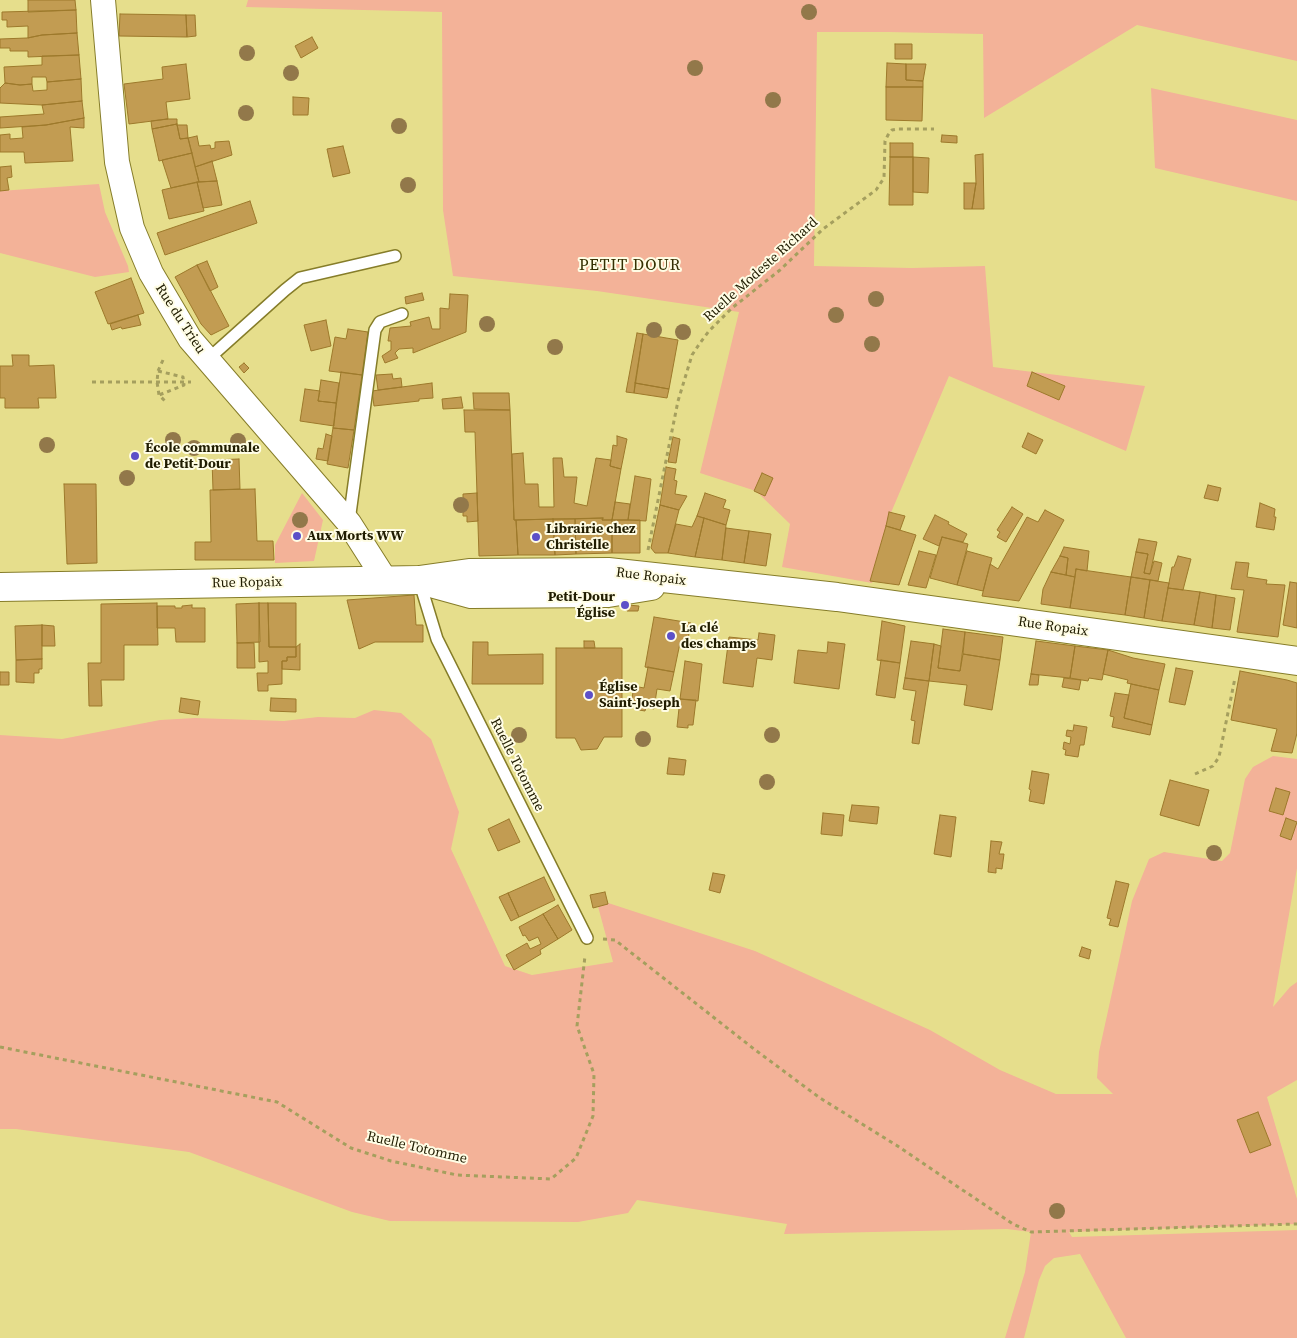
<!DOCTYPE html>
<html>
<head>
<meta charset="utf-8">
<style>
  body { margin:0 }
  canvas { display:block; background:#e6de8c }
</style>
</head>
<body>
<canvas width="1297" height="1338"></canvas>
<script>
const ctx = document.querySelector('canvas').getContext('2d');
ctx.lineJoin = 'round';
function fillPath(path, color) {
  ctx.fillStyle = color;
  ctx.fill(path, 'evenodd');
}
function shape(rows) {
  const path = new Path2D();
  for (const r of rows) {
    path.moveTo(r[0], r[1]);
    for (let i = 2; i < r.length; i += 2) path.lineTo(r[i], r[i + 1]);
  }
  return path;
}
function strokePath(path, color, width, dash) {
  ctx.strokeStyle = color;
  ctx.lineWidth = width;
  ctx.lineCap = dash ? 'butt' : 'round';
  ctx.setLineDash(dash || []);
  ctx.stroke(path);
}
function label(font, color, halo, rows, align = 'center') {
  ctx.font = font + ' "Source Serif 4",serif';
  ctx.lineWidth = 4;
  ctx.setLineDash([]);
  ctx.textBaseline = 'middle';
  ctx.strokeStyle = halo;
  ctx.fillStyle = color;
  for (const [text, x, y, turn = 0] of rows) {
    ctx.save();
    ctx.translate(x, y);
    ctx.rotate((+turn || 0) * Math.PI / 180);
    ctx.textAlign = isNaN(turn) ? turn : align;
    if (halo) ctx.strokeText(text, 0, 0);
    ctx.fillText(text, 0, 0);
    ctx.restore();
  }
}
const green = shape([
  [248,0,1297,0,1297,61,1137,25,984,118,983,34,888,32,817,32,814,266,912,268,985,266,993,367,1145,386,1126,451,949,376,890,515,872,583,782,567,790,524,756,491,700,473,739,312,597,291,453,276,443,210,442,12,246,7],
  [1151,88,1297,120,1297,201,1155,168],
  [99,184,105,212,128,266,129,272,95,277,0,253,0,191],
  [302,493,323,520,314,561,275,563,275,545],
  [374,710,401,713,431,739,459,812,451,849,505,966,532,975,613,962,596,899,755,951,930,1030,1000,1070,1056,1094,1113,1094,1097,1078,1099,1052,1132,901,1149,859,1164,852,1222,861,1230,853,1245,779,1253,767,1273,756,1297,759,1297,868,1273,1007,1290,987,1297,982,1297,1080,1267,1097,1297,1199,1297,1224,1069,1232,1072,1237,1297,1230,1297,1338,1126,1338,1080,1254,1054,1258,1045,1266,1039,1280,1024,1338,1005,1338,1025,1272,1031,1232,1007,1229,784,1234,787,1224,637,1200,628,1213,578,1222,390,1221,352,1212,189,1152,16,1129,0,1129,0,735,62,739,160,720,195,718,284,721,318,717,355,718]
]);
const building = shape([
  [28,0,75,0,76,10,28,12,28,0],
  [76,10,77,33,42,35,28,38,28,26,7,27,7,20,2,20,2,12,76,10],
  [120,14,186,15,187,37,119,36,120,14],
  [186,15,195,15,196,36,187,37,186,15],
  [77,33,79,55,28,57,28,51,10,51,10,48,0,48,0,39,27,38,42,35,77,33],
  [312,37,318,48,301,58,295,46,312,37],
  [895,44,912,44,912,59,895,59,895,44],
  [79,55,81,79,47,82,46,77,32,77,32,84,20,85,5,83,4,67,42,65,42,56,79,55],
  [887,63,906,64,906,80,923,81,923,87,886,87,887,63],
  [186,64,190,99,166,102,168,119,129,124,124,84,163,79,162,67,186,64],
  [906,64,926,64,923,81,906,80,906,64],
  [81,79,82,101,42,105,0,103,0,88,5,83,20,85,32,84,33,91,47,90,47,82,81,79],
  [886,87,923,87,922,121,886,120,886,87],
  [293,97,309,98,308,115,293,115,293,97],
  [82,101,84,118,46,125,0,128,0,117,44,114,42,105,82,101],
  [84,118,84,128,70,127,73,161,25,163,24,152,0,152,0,135,10,134,10,139,23,138,22,127,46,125,84,118],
  [167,119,177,119,177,124,152,129,151,121,167,119],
  [177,124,180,139,188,138,192,153,159,161,152,129,177,124],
  [177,125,187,125,188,138,180,139,177,125],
  [942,135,957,136,957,143,941,142,942,135],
  [197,136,199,146,210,145,211,149,215,148,215,142,229,141,232,155,195,167,188,138,197,136],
  [890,143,913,143,913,157,890,157,890,143],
  [343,146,350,173,333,177,327,149,343,146],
  [192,153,199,182,171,188,162,160,192,153],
  [983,154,984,209,972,209,976,183,975,155,983,154],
  [890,157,913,157,913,205,889,205,890,157],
  [913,157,929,158,928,193,913,192,913,157],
  [212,161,217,181,199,182,195,167,212,161],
  [11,166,12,177,7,178,9,190,0,191,0,167,11,166],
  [217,181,222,205,203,208,197,182,217,181],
  [197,182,204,211,169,219,162,190,197,182],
  [964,183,976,183,972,209,964,209,964,183],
  [250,201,257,223,165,255,157,233,250,201],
  [207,261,218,287,210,291,197,265,207,261],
  [197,265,229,326,211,335,201,324,175,277,197,265],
  [131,278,144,313,108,324,95,292,131,278],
  [422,293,424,300,406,304,405,297,422,293],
  [450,294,468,295,466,332,413,353,413,348,399,349,395,353,398,358,385,363,382,356,391,350,391,341,388,341,390,328,411,326,410,322,429,317,432,329,440,329,440,308,449,309,450,294],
  [138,315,141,325,122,329,121,327,112,330,110,324,138,315],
  [326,320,331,346,311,351,304,325,326,320],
  [348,329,368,332,362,375,329,371,335,337,346,339,348,329],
  [637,333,643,334,634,393,626,392,637,333],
  [643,334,678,340,669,389,635,383,643,334],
  [12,355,29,355,29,366,54,365,56,398,38,398,39,408,5,408,5,398,0,398,0,366,13,366,12,355],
  [244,363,249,368,244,373,239,367,244,363],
  [341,372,362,375,354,430,333,428,341,372],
  [1032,372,1065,386,1059,400,1027,386,1032,372],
  [392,374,393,379,401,378,402,387,378,390,376,375,392,374],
  [321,380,339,383,336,403,318,401,321,380],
  [432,383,433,398,419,399,419,401,374,406,372,391,432,383],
  [635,383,669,389,667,398,634,393,635,383],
  [305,389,320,391,318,401,336,403,334,426,300,421,305,389],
  [473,393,509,393,510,410,474,409,473,393],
  [461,397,463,408,443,409,442,399,461,397],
  [464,410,510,410,514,520,516,520,518,555,479,556,475,432,465,432,464,410],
  [333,428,354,430,348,468,327,464,333,428],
  [1028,433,1043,440,1036,454,1022,447,1028,433],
  [326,434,332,436,328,461,316,459,318,448,323,449,326,434],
  [617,436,627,439,621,469,610,466,613,445,617,446,617,436],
  [673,437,680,439,676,463,668,462,673,437],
  [523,453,525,484,538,484,539,507,554,507,553,458,562,458,564,477,577,477,574,503,587,506,596,458,611,460,610,466,621,469,612,520,602,520,603,518,514,520,512,454,523,453],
  [239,459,240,489,213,490,212,460,239,459],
  [666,467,676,469,674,480,677,481,675,494,687,496,679,510,660,505,666,467],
  [762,473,773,478,765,496,754,491,762,473],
  [635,476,651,479,646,521,628,520,635,476],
  [64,484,96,484,97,563,67,564,64,484],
  [1208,485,1221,488,1218,501,1204,498,1208,485],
  [255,489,257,541,273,541,274,560,195,560,195,542,211,542,210,490,255,489],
  [477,493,478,521,467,522,467,516,463,516,463,494,477,493],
  [705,493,726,500,723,508,730,510,726,525,697,516,705,493],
  [615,502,630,504,628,520,612,520,615,502],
  [1260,503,1275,509,1274,517,1276,517,1274,530,1256,527,1260,503],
  [660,505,679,510,668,553,655,553,651,548,660,505],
  [1012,507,1023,514,1006,542,997,537,1000,532,997,530,1012,507],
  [1045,510,1064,520,1019,601,982,596,990,564,998,569,1027,517,1038,522,1045,510],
  [889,512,905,516,900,530,886,526,889,512],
  [935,515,949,522,948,524,967,534,963,542,942,537,939,546,923,539,935,515],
  [697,516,704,518,695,557,668,553,676,524,692,527,697,516],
  [603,518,602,520,612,520,612,553,576,554,575,519,603,518],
  [704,518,726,525,722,560,695,557,704,518],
  [553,519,555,555,518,555,516,520,553,519],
  [553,519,575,519,576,554,555,555,553,519],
  [612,520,640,520,640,553,612,553,612,520],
  [886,526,916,535,899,585,870,581,886,526],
  [726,528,749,531,744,563,722,560,726,528],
  [749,531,771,534,766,566,744,563,749,531],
  [942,537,968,544,957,585,930,578,942,537],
  [1139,539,1157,542,1150,574,1144,573,1148,554,1136,552,1139,539],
  [1064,547,1089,551,1087,571,1076,569,1075,577,1066,575,1068,558,1060,556,1064,547],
  [919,551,936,555,926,588,908,585,919,551],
  [967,551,992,558,983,591,957,585,967,551],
  [1136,552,1148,554,1144,573,1150,574,1154,561,1162,563,1158,581,1131,577,1136,552],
  [1060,556,1068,558,1066,575,1051,572,1060,556],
  [1178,556,1191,559,1183,590,1168,588,1172,567,1174,567,1178,556],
  [1236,562,1249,563,1247,577,1267,580,1266,584,1285,585,1278,637,1237,632,1244,590,1231,589,1236,562],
  [1076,569,1131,577,1125,615,1070,608,1076,569],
  [1051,572,1075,577,1070,608,1041,604,1043,589,1051,572],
  [1131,577,1150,580,1144,618,1125,615,1131,577],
  [1150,580,1169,583,1162,621,1144,618,1150,580],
  [1290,582,1297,583,1297,628,1283,625,1290,582],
  [1168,588,1200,592,1194,625,1162,621,1168,588],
  [1200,592,1216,595,1212,628,1194,625,1200,592],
  [414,595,416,625,423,625,423,642,375,642,359,649,347,600,414,595],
  [1216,595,1235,598,1230,630,1212,628,1216,595],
  [157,603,158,645,124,645,124,680,101,680,102,706,89,706,88,663,101,663,101,604,157,603],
  [259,603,268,603,269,647,296,647,296,657,287,657,287,661,282,661,282,684,268,685,268,691,258,691,257,673,268,673,268,661,259,662,259,603],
  [259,603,260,642,237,643,236,604,259,603],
  [268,603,296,603,296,647,269,647,268,603],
  [192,605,192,608,205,608,205,642,176,642,175,628,157,628,157,606,175,606,175,608,182,608,182,606,192,605],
  [628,605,639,606,638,611,627,611,628,605],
  [654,617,691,623,687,644,680,643,674,672,645,667,654,617],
  [882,621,905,626,900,663,877,660,882,621],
  [42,625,54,626,55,646,42,646,42,625],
  [42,625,42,659,16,660,15,626,42,625],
  [943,629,965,632,960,671,938,668,943,629],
  [965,632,1003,637,1000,660,963,654,965,632],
  [759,633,775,635,772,660,757,658,753,687,723,683,729,637,758,640,759,633],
  [584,641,594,641,595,648,584,648,584,641],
  [911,641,934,644,929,681,905,678,911,641],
  [1036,641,1075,646,1070,678,1031,674,1036,641],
  [473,642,488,642,488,655,543,654,543,684,472,684,473,642],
  [828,642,845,644,839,689,794,683,798,650,827,653,828,642],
  [237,643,254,643,255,668,237,668,237,643],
  [300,644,300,670,282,669,282,661,287,661,287,657,296,657,296,647,300,644],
  [934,644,941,646,938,668,960,671,963,654,1000,660,992,710,964,705,967,685,929,681,934,644],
  [1075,646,1108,650,1102,680,1089,678,1088,681,1070,678,1075,646],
  [556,648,622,648,622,737,604,737,597,749,581,750,575,738,556,738,556,648],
  [1108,650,1133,658,1165,664,1159,690,1127,683,1128,680,1103,674,1108,650],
  [42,659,42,669,39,669,39,673,34,673,34,683,16,682,16,660,42,659],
  [881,660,900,663,895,698,876,695,881,660],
  [685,661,702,664,698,701,680,699,685,661],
  [648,667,674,672,670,691,657,689,654,709,646,707,645,711,639,710,640,706,631,704,634,686,644,688,648,667],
  [1176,668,1193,671,1185,705,1169,702,1176,668],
  [1240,671,1287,680,1297,683,1297,733,1292,753,1271,751,1277,729,1231,720,1240,671],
  [0,672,9,672,9,685,0,685,0,672],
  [1031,674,1039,675,1038,685,1029,685,1031,674],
  [905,678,929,681,919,744,912,743,915,721,911,720,916,691,903,689,905,678],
  [1064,678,1081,680,1079,690,1062,687,1064,678],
  [1131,684,1159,690,1152,725,1124,718,1131,684],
  [1115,693,1129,695,1124,718,1152,725,1150,735,1112,727,1114,717,1110,716,1115,693],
  [181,698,200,701,198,715,179,712,181,698],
  [271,698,296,699,296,712,270,711,271,698],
  [680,699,696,700,693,725,688,725,688,728,677,727,680,699],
  [1074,725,1087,727,1084,745,1080,745,1078,757,1065,755,1066,750,1063,749,1064,742,1070,744,1071,737,1066,736,1067,730,1073,731,1074,725],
  [669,758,686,760,684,775,667,774,669,758],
  [1032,771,1049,774,1044,804,1029,801,1031,790,1029,789,1032,771],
  [1170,780,1209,790,1199,826,1160,815,1170,780],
  [1276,788,1290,792,1283,815,1269,811,1276,788],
  [852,805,879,807,877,824,849,821,852,805],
  [823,813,844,815,842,836,821,834,823,813],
  [940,815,956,817,951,857,934,854,940,815],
  [1286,818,1297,822,1291,840,1280,836,1286,818],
  [509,819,520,842,498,851,488,829,509,819],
  [991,841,1002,842,999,854,1004,854,1002,869,996,868,996,873,988,872,991,841],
  [713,873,725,875,720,893,709,890,713,873],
  [544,877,555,900,519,917,508,893,544,877],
  [1116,881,1129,884,1118,927,1109,925,1111,919,1107,918,1116,881],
  [605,892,608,904,593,908,590,895,605,892],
  [508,893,519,917,511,921,499,897,508,893],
  [558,905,572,930,558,939,543,914,558,905],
  [543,914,558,939,540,950,541,954,514,970,506,955,527,943,530,949,541,944,538,937,529,941,525,935,523,936,519,927,543,914],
  [1082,947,1091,950,1089,959,1079,956,1082,947],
  [1258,1112,1271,1145,1250,1153,1237,1120,1258,1112]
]);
const path = shape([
  [163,360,158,371,157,382,159,395,166,402],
  [158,371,183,377,184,385,159,395],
  [92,382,191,382],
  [648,550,678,401,692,355,700,343,709,331,732,308,780,270,823,229,876,190,884,178,885,141,888,135,892,130,898,129,934,129],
  [1195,774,1213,766,1219,757,1235,678],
  [603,939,615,940,754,1049,820,1098,896,1145,1013,1224,1031,1232,1297,1224],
  [0,1047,277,1102,351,1148,391,1161,457,1175,551,1179,576,1158,593,1116,594,1074,577,1026,585,956]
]);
const service = shape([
  [207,360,285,290,300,278,395,256],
  [349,521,375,330,380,322,402,314],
  [419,580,437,639,587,938]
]);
const minor = shape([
  [103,0,117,162,132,228,151,273,190,339,349,523,386,581]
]);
const tertiary = shape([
  [431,583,471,594,608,593,651,586],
  [0,587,419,580,469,573,608,572,837,597,1297,661]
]);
const trees = [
  [809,12],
  [247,53],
  [695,68],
  [291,73],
  [773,100],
  [246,113],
  [399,126],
  [408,185],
  [876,299],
  [836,315],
  [487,324],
  [654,330],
  [683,332],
  [872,344],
  [555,347],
  [173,440],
  [238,441],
  [47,445],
  [194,448],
  [127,478],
  [461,505],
  [300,520],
  [519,735],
  [772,735],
  [643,739],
  [767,782],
  [1214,853],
  [1057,1211]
];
const markers = [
  [135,456,5,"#5d50c8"],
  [297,536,5,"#5d50c8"],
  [536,537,5,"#5d50c8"],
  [625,605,5,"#5d50c8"],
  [671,636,5,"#5d50c8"],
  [589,695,5,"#5d50c8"]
];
const streetNames = [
  ["Ruelle Modeste Richard",761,270,-42],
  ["Rue du Trieu",180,319,57],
  ["Rue Ropaix",651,577,7],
  ["Rue Ropaix",247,583,-1],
  ["Rue Ropaix",1053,627,8],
  ["Ruelle Totomme",517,765,63],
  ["Ruelle Totomme",417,1148,13]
];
const poiNames = [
  ["École communale",145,448],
  ["de Petit-Dour",145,464],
  ["Librairie chez",546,529],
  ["Christelle",546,545],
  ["Aux Morts WW",307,536],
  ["Petit-Dour",615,597,"right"],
  ["Église",615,613,"right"],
  ["La clé",681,628],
  ["des champs",681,644],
  ["Église",599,687],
  ["Saint-Joseph",599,703]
];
const quarterNames = [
  ["PETIT DOUR",630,266]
];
fillPath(green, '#f3b298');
fillPath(building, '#c29c52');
strokePath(building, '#9d792b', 1);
strokePath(service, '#867d29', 14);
strokePath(minor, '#867d29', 26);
strokePath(tertiary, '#867d29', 30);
strokePath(path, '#a59f5e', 3, [4, 4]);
strokePath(service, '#fff', 11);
strokePath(minor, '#fff', 24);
strokePath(tertiary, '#fff', 28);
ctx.fillStyle = '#92784a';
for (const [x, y] of trees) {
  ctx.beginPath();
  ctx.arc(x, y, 8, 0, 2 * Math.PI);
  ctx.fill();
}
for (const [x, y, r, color] of markers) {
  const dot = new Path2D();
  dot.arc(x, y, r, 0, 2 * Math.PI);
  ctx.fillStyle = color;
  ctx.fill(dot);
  strokePath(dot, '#fffde5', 2);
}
label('14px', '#201c00', '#fffde5', streetNames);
label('bold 14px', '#201c00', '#fffde5', poiNames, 'left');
ctx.letterSpacing = '1px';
label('16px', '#342f02', '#fffde5', quarterNames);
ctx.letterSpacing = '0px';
</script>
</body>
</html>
